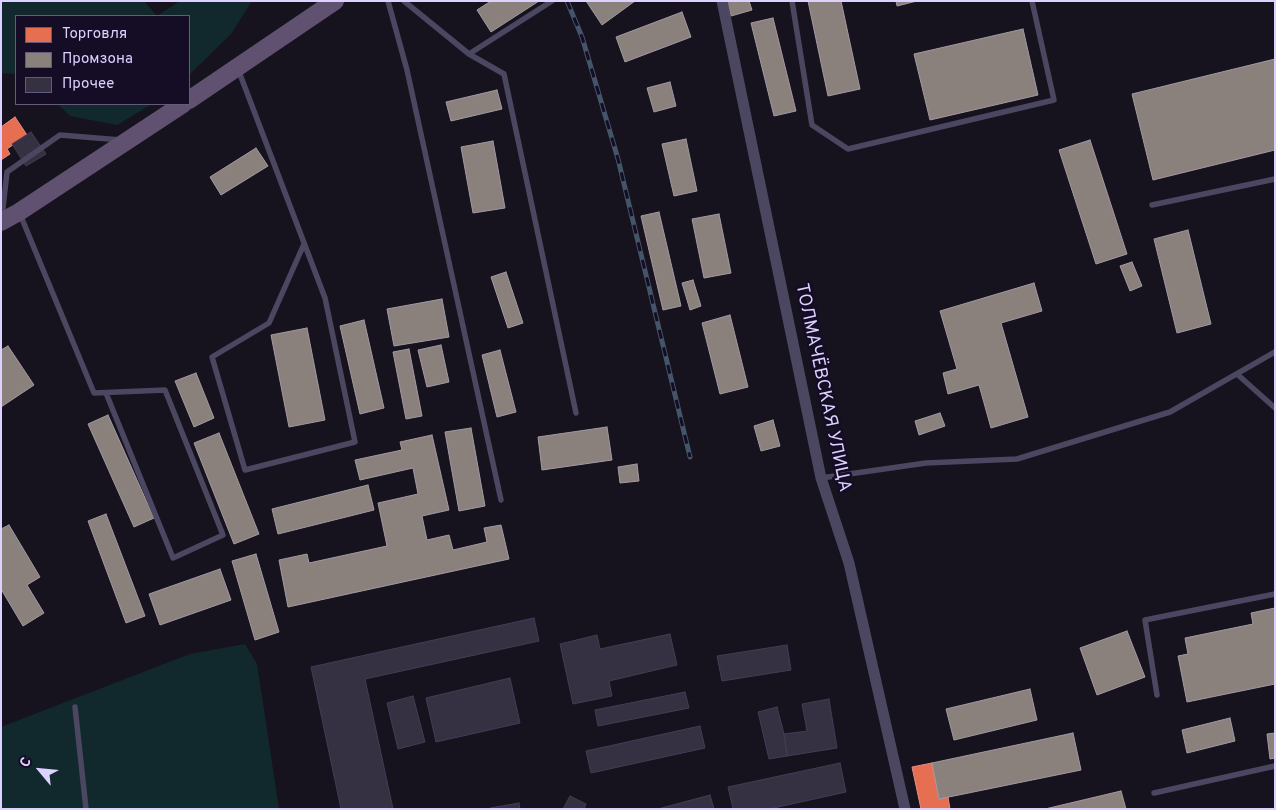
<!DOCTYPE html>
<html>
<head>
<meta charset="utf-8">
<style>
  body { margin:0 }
  #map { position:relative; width:1276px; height:810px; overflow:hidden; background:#16131f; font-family:Overpass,sans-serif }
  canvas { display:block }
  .frame { position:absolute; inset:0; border:2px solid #dcd1ff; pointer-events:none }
  .legend { position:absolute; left:15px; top:15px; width:175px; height:90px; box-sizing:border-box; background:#140d25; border:1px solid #645b7c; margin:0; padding:6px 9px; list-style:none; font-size:15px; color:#dcd1ff }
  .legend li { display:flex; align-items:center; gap:10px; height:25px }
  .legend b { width:25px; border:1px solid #645b7c }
  .north { position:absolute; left:15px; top:745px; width:50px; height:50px; -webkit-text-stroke:4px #140d25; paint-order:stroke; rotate:298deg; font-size:14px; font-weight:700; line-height:20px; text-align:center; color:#dcd1ff }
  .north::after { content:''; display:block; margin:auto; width:18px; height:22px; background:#dcd1ff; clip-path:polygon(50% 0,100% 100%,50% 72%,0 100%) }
</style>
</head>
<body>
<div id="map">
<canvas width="1276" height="810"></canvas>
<div class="frame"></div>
<ul class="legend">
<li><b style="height:14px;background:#e76f51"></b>Торговля</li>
<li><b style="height:14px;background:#8a817c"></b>Промзона</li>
<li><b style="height:14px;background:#363142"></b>Прочее</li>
</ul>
<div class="north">С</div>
</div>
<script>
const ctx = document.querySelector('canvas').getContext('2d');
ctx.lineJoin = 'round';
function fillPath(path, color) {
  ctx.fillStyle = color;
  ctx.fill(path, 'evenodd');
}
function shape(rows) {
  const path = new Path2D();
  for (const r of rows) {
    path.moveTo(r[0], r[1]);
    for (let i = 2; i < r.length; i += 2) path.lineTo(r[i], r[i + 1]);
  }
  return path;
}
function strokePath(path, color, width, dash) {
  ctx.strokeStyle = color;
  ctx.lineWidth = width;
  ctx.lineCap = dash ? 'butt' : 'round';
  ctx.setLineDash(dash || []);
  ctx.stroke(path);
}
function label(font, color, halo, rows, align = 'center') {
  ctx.font = font + ' Overpass,sans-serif';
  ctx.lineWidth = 5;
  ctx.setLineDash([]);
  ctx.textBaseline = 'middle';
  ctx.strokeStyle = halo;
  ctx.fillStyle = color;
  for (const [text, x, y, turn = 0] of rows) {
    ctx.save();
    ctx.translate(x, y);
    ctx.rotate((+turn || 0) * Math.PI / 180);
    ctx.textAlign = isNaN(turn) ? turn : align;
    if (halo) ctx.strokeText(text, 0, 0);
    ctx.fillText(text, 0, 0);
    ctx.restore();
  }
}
const green = shape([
  [1,1,144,1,157,16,180,1,252,1,231,34,189,75,189,16,16,16,16,74,1,73],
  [58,104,152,104,117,125,70,116],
  [245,644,257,664,279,809,1,809,1,727,190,654]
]);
const shops = shape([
  [15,117,27,135,7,149,10,154,1,160,1,127,15,117],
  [932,763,939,799,948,797,950,809,921,809,912,767,932,763]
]);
const industry = shape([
  [491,1,539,1,491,32,477,10,491,1],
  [586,1,635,1,602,25,586,1],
  [727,1,749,1,752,10,731,16,727,1],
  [808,1,841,1,860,89,828,96,808,1],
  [896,1,917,1,897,6,896,1],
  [682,12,691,37,625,62,616,37,682,12],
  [773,18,796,111,774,116,751,23,773,18],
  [1023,29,1038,95,930,120,914,54,1023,29],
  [1275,59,1275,150,1153,180,1132,94,1275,59],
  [670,82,676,106,654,112,647,88,670,82],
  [497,90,502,109,451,121,446,102,497,90],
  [686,139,697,191,674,196,662,144,686,139],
  [1090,140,1127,254,1096,264,1059,150,1090,140],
  [493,141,505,208,473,213,461,147,493,141],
  [256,148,268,166,221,195,210,177,256,148],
  [659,212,681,306,663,310,641,216,659,212],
  [719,214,731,273,704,278,692,219,719,214],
  [1188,230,1211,324,1177,333,1154,239,1188,230],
  [1132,262,1142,286,1130,291,1120,266,1132,262],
  [506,272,523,323,508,328,491,277,506,272],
  [693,280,701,306,690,310,682,283,693,280],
  [1034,283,1042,311,1001,323,1028,417,991,428,979,385,948,394,943,373,957,369,940,311,1034,283],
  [442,299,449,337,394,346,387,309,442,299],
  [730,315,748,387,720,394,702,323,730,315],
  [364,320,384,408,360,414,340,326,364,320],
  [307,328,325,420,289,427,271,335,307,328],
  [441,345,449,382,427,387,418,350,441,345],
  [8,346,34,385,1,407,1,350,8,346],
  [409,349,422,416,406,419,393,352,409,349],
  [500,350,516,412,497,417,482,355,500,350],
  [196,373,214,418,194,427,175,381,196,373],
  [940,413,945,426,919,435,915,421,940,413],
  [108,415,154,518,134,527,88,424,108,415],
  [773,420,780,446,761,451,754,426,773,420],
  [607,427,612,460,542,470,538,437,607,427],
  [471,428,485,506,459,511,445,432,471,428],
  [219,433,259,534,234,544,194,443,219,433],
  [432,435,449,510,422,516,427,540,449,535,453,550,487,542,484,528,501,525,509,559,288,607,279,560,307,554,309,563,387,546,378,503,418,494,413,468,360,480,355,460,402,450,400,442,432,435],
  [637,464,639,481,620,483,618,467,637,464],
  [368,485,374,510,278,534,272,509,368,485],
  [106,514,145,616,126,623,88,521,106,514],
  [9,525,40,577,27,585,44,613,23,626,1,589,1,529,9,525],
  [256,554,279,632,255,640,232,561,256,554],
  [220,569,231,600,160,625,149,594,220,569],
  [1275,608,1275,684,1187,702,1178,656,1188,654,1185,638,1253,624,1251,613,1275,608],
  [1127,631,1145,677,1097,695,1080,648,1127,631],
  [1030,689,1037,720,954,740,946,709,1030,689],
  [1230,718,1235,741,1187,753,1182,730,1230,718],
  [1073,733,1081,770,939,799,932,763,1073,733],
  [1275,733,1275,758,1270,759,1267,734,1275,733],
  [1121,791,1126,809,1045,809,1121,791]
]);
const building = shape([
  [31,132,46,154,26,166,12,144,31,132],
  [534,618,539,641,365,679,393,809,341,809,311,667,534,618],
  [670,634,677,665,609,681,612,696,573,704,560,644,597,635,600,649,670,634],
  [787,645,791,670,722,681,717,656,787,645],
  [510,678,520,723,436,742,426,698,510,678],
  [685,692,689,708,598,726,595,710,685,692],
  [413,696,425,742,398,749,387,703,413,696],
  [829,699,837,748,787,756,784,734,807,731,802,704,829,699],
  [777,707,784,734,787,756,769,759,758,712,777,707],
  [700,726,705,748,591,773,586,751,700,726],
  [840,763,846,792,769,809,733,809,728,787,840,763],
  [710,795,714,809,658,809,710,795],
  [570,796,586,804,584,809,563,809,570,796],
  [519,803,520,809,490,809,490,808,519,803]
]);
const lane = shape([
  [388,1,407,70,501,500],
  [404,1,469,54,504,74,576,413],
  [792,1,812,125,848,149,1054,100,1032,1],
  [469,54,552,1],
  [238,69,325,298,355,442,245,470,212,357,269,323,304,244],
  [1152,205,1275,179],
  [20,214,94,393,165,390,223,535,173,558,106,393],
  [2,217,7,172,60,135,121,140],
  [1237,374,1275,408],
  [821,478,926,463,1017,459,1170,412,1275,352],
  [1157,695,1145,620,1275,594],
  [75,707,86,809],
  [1154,793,1275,766]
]);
const street = shape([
  [722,1,821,478,849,563,905,809]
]);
const primary = shape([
  [189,100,335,1],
  [1,222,19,212,183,104]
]);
const rail = shape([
  [567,1,582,37,618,159,690,457]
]);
const streetNames = [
  ["ТОЛМАЧЁВСКАЯ УЛИЦА",822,388,78]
];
fillPath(green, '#11292d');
fillPath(shops, '#e76f51');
strokePath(shops, '#e48c85', 1);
fillPath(industry, '#8a817c');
strokePath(industry, '#a399a3', 1);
fillPath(building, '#363142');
strokePath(building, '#443c54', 1);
strokePath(lane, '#4b4760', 5.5);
strokePath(street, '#4b4760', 11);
strokePath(primary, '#615171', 18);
strokePath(rail, '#44556a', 5);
strokePath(rail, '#140d25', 3, [9]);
label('18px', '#dcd1ff', '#140d25', streetNames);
</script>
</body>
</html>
